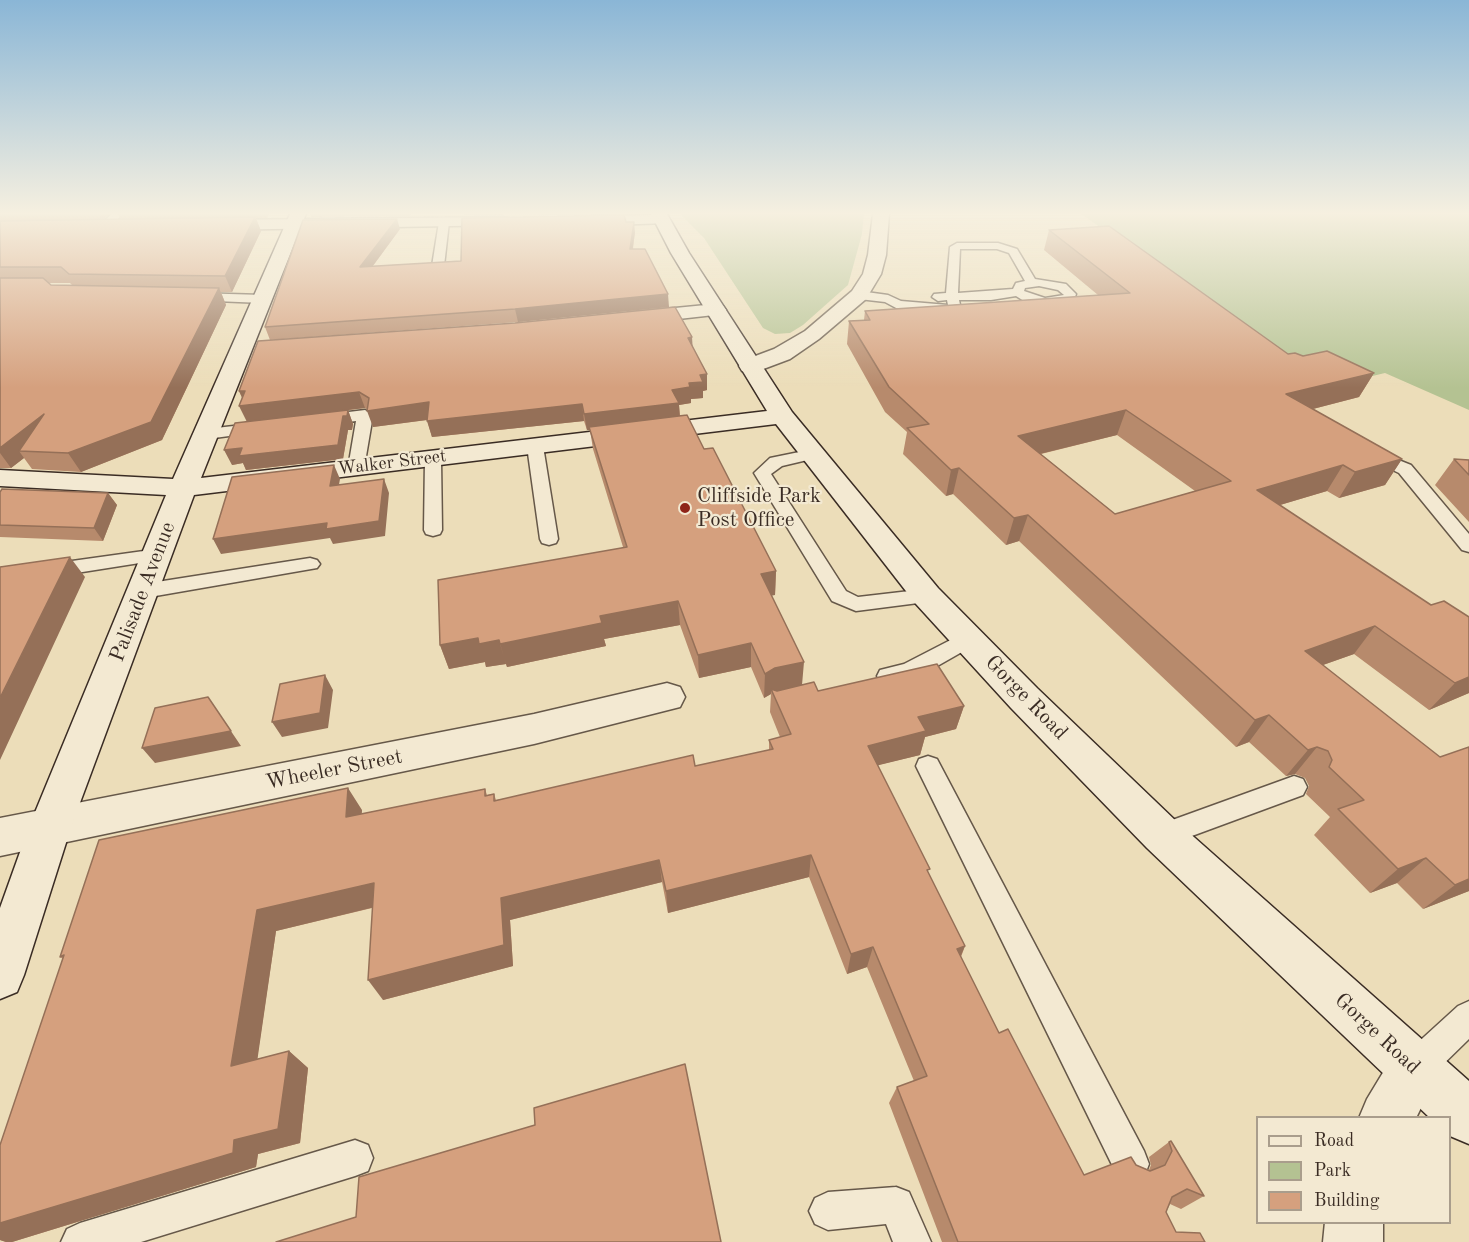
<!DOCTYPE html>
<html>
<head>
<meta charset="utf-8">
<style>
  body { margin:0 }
  #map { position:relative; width:1469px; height:1242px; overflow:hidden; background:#ecddb9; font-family:"Old Standard TT",serif }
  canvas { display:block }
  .legend { position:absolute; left:1256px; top:1116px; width:195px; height:108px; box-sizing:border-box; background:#f3e9d2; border:2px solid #a99d8c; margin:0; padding:8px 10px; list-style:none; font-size:18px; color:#3a2c24 }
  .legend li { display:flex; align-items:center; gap:12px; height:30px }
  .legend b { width:30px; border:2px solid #a99d8c }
</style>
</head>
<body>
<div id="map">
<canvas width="1469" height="1242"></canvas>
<ul class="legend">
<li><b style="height:8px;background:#f3e9d2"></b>Road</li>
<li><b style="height:16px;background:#b4c292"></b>Park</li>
<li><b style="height:16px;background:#d5a07e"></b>Building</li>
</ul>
</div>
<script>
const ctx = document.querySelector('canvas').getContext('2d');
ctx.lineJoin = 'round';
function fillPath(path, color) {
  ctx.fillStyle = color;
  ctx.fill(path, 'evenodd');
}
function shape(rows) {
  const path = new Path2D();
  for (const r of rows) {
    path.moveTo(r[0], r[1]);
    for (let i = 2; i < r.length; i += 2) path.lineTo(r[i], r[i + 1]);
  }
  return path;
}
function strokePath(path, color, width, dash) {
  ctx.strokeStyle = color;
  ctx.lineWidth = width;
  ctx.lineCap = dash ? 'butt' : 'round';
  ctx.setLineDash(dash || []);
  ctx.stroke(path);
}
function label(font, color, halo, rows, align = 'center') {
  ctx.font = font + ' "Old Standard TT",serif';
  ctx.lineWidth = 4.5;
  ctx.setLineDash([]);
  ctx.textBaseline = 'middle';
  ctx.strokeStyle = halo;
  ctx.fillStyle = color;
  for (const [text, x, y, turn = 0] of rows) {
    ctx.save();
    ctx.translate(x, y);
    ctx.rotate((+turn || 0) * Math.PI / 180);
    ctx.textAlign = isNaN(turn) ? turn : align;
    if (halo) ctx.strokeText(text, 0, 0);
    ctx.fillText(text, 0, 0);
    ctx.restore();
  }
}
const green = shape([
  [680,214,864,214,862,234,848,285,803,325,790,333,775,334,763,328,704,238],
  [1081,214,1469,214,1469,410,1385,373,1360,379,1301,367]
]);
const lane = shape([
  [112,214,123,214,107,229,99,229,99,225,112,214],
  [444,219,449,222,444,266,438,269,432,266,439,222,444,219],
  [998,243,1017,249,1035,279,1066,284,1076,294,1074,300,1061,305,1045,306,1024,301,1016,296,991,300,959,300,961,309,952,313,898,309,885,302,859,299,853,295,859,291,888,295,901,301,948,305,947,300,938,301,932,297,934,294,946,293,950,247,957,243,998,243],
  [960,249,997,249,1009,253,1025,281,1016,283,1013,289,958,293,960,249],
  [1039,286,1058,290,1064,295,1045,298,1024,291,1025,288,1039,286],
  [195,293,263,295,269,299,263,303,191,300,189,297,195,293],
  [365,410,373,415,364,468,356,473,348,468,356,421,324,425,316,420,324,415,365,410],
  [260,423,268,428,266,431,207,439,199,434,207,429,260,423],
  [535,441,543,446,558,539,556,543,549,545,542,543,540,539,527,446,535,441],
  [814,449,820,451,822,454,820,457,782,466,771,474,846,591,858,597,927,589,934,591,937,596,934,601,856,611,832,601,754,473,770,458,814,449],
  [1371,449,1411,465,1469,534,1469,552,1462,550,1399,473,1365,457,1363,454,1365,451,1371,449],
  [433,454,441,459,442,530,440,534,433,536,426,534,424,530,425,459,433,454],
  [158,549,165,551,168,555,165,559,0,585,0,571,158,549],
  [310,558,317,560,320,564,317,568,144,598,137,596,134,591,137,586,144,584,310,558],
  [968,631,976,634,979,639,976,644,918,677,888,684,880,682,877,676,880,670,904,664,968,631],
  [928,756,937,759,1144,1151,1149,1164,1144,1177,1131,1182,1118,1177,916,766,919,759,928,756],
  [1294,776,1303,779,1307,787,1303,795,1162,847,1153,843,1149,835,1153,827,1294,776],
  [1469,1001,1469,1039,1426,1081,1414,1086,1402,1081,1397,1069,1402,1057,1458,1006,1469,1001],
  [355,1140,368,1145,373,1158,368,1171,355,1176,141,1242,61,1242,67,1229,80,1223,355,1140],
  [896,1187,909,1192,931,1242,893,1242,886,1224,828,1230,815,1224,809,1211,815,1198,828,1192,896,1187]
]);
const street = shape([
  [873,214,889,214,886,255,881,274,866,299,819,339,790,359,758,371,750,373,742,371,739,366,742,361,774,349,805,331,852,291,863,274,868,255,873,214],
  [662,215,668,217,670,220,668,223,581,226,573,221,581,216,662,215],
  [505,217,511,219,513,222,511,225,215,230,207,225,215,220,505,217],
  [716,304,723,306,726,310,723,314,634,324,627,322,624,318,627,314,634,312,716,304],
  [667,683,680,687,685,697,680,707,534,744,0,856,0,818,534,714,667,683],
  [1414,1043,1432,1051,1440,1069,1416,1118,1359,1118,1367,1099,1396,1051,1414,1043],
  [1325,1222,1383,1222,1383,1242,1323,1242,1325,1222]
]);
const secondary = shape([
  [290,214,306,214,201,478,767,411,671,253,651,214,667,214,689,253,792,412,938,588,1037,688,1177,822,1469,1081,1469,1144,1450,1136,1450,1118,1430,1118,1147,848,1011,708,916,604,776,424,194,495,71,827,24,975,17,992,0,999,0,908,29,827,166,495,0,486,0,470,173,479,290,214]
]);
const wall = shape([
  [0,214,110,214,102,219,120,219,118,214,269,214,267,218,256,218,261,231,232,292,221,292,226,305,162,440,81,472,32,469,24,458,11,468,0,468],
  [48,283,70,283,73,286,51,285],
  [310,214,411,214,410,216,311,217],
  [464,214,589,214,464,215],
  [626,222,635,232,633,249,669,307,518,322,270,340,265,327,400,229,373,266,461,261],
  [1049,230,1288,354,1303,356,1374,373,1359,397,1313,409,1402,459,1385,485,1339,498,1327,491,1280,505,1431,605,1469,617,1469,693,1429,710,1354,654,1323,665,1440,757,1469,747,1469,891,1423,909,1397,883,1370,893,1314,835,1330,817,1306,794,1309,786,1305,778,1295,774,1286,776,1249,742,1236,747,1019,541,1006,545,953,494,946,496,903,454,907,432,885,412,847,344,849,321,864,320,865,311,1098,295,1044,250],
  [1117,435,1195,491,1115,514,1041,454],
  [692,337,692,346,707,390,703,391,703,398,691,399,691,403,679,405,680,416,704,449,776,571,775,595,771,595,802,685,818,691,964,706,956,729,925,737,920,755,878,765,929,874,965,946,961,957,999,1033,1084,1175,1136,1165,1149,1170,1151,1165,1149,1157,1169,1142,1204,1196,1181,1209,1170,1204,1166,1212,1176,1232,1205,1242,942,1242,889,1103,897,1087,914,1081,867,967,847,974,809,877,668,913,662,882,510,920,513,966,383,1000,372,908,276,931,257,1059,289,1051,308,1068,300,1143,258,1154,256,1167,12,1242,6,1242,0,1240,63,959,60,957,362,810,361,814,485,789,487,795,494,794,496,800,695,766,769,750,769,740,780,737,770,712,771,694,764,698,751,667,699,678,680,625,604,639,606,646,507,667,506,664,486,667,485,662,449,669,440,645,623,547,593,449,590,430,587,430,584,421,432,437,427,420,373,427,368,410,365,408,348,410,353,424,352,430,348,430,343,459,246,470,243,463,232,465,247,422,242,398,239,391],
  [1454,459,1469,460,1469,522,1435,485],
  [0,492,108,493,117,505,103,541,0,537]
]);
const shadedWall = shape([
  [99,214,110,214,102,220],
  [255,217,261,231,232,292,225,276],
  [397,219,400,229,363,279,360,267],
  [634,222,635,232,631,260,630,249],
  [219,288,226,305,162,440,81,472,68,453],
  [668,294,669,307,518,322,515,309],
  [692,337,693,353,688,338],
  [1374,373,1359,397,1274,419,1286,394],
  [707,374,707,390,703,391,703,398,691,399,691,403,679,405,680,419,589,427,590,430,587,430,584,414,672,390,689,383,700,375],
  [239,391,359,392,365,408,247,422,239,406,246,405],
  [429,402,434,419,373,427,367,411],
  [582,404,584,421,432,437,427,421],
  [348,410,353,424,352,430,348,430,343,459,246,470,243,463,232,465,224,450,343,416],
  [1126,410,1117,435,1011,461,1018,436],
  [44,414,19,451,24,458,11,468,0,453,0,448],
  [1402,459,1385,485,1339,498,1355,472],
  [334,465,340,479,336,501,330,486],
  [1343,465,1327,491,1243,516,1257,490],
  [959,468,953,494,946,496,951,470],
  [384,479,389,493,385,536,333,544,330,538,221,554,213,539],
  [108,493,117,505,103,541,94,528],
  [1028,515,1019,541,1006,545,1014,518],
  [70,557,85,577,0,760,0,698],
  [776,571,775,595,760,598,761,574],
  [678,601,680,625,604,639,606,646,507,667,500,644,600,616],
  [1375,626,1354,654,1286,678,1305,651],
  [478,638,499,640,506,664,486,667,485,662,449,669,440,645],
  [751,643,751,667,699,678,698,655],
  [804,662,802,685,774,692,771,689,771,694,764,698,765,674,775,668],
  [325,675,333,690,328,728,282,737,272,722],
  [1469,677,1469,693,1429,710,1455,683],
  [208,697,241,746,155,763,142,748],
  [964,706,956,729,925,737,920,755,863,769,868,746,918,717],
  [1269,715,1249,742,1236,747,1255,720],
  [1317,747,1295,774,1286,776,1308,750],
  [348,788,362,810,360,840,346,817],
  [811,855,809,877,668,913,666,891],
  [1426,858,1397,883,1370,893,1398,869],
  [659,860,662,882,510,920,513,966,383,1000,368,980,501,898],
  [1469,879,1469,891,1423,909,1455,885],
  [374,883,387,904,276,931,254,1083,231,1066,257,910],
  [965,946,956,967,957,949],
  [873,947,867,967,847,974,851,954],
  [289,1051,308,1068,300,1143,258,1154,256,1167,12,1242,6,1242,0,1240,0,1223,234,1140]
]);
const building = shape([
  [624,215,626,222,634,222,630,249,645,249,668,294,515,309,265,327,303,220,397,219,360,267,461,261,462,218,624,215],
  [255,217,225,276,69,274,61,267,0,267,0,221,255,217],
  [1109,226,1288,354,1295,353,1303,356,1327,351,1374,373,1286,394,1402,459,1355,472,1343,465,1257,490,1431,605,1444,601,1469,617,1469,677,1455,683,1375,626,1305,651,1440,757,1469,747,1469,879,1455,885,1426,858,1398,869,1338,809,1364,800,1329,767,1332,760,1328,751,1317,747,1308,750,1269,715,1255,720,1028,515,1014,518,959,468,951,470,907,428,929,424,889,387,849,321,870,320,865,311,1130,293,1049,230,1109,226],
  [1126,410,1231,481,1115,514,1018,436,1126,410],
  [0,278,43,278,51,285,219,288,151,422,68,453,19,451,44,414,0,448,0,278],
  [675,307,692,337,688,338,707,374,700,375,703,382,689,383,690,387,672,390,679,403,584,414,582,404,427,421,429,402,367,411,369,398,359,392,239,406,245,391,239,391,258,341,515,323,675,307],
  [348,410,347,416,343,416,338,445,239,456,242,448,224,450,235,423,348,410],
  [687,415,704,449,713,448,776,571,761,574,804,662,775,668,765,674,751,643,698,655,678,601,600,616,602,623,500,644,499,640,479,644,478,638,440,645,438,580,627,547,589,427,687,415],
  [1454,459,1469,460,1469,475,1454,459],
  [334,465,330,486,384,479,379,521,326,529,327,523,213,539,232,477,334,465],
  [2,489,108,493,94,528,0,525,0,492,2,489],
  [70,557,0,698,0,567,70,557],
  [937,664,964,706,918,717,926,731,868,746,930,869,927,870,965,946,957,949,999,1033,1008,1029,1084,1175,1131,1157,1136,1165,1150,1171,1165,1165,1172,1151,1169,1142,1171,1141,1204,1196,1187,1189,1172,1197,1166,1212,1176,1232,1200,1233,1205,1242,958,1242,897,1087,927,1076,873,947,851,954,811,855,666,891,659,860,501,898,504,945,368,980,374,883,257,910,231,1066,289,1051,278,1129,234,1140,233,1153,0,1223,0,1145,64,955,60,957,99,840,348,788,346,817,485,789,485,796,494,794,494,801,693,755,695,766,773,749,769,740,791,734,771,689,777,691,814,682,818,691,937,664],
  [325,675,320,713,272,722,280,684,325,675],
  [208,697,231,731,142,748,155,708,208,697],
  [685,1064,721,1242,276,1242,356,1217,359,1177,535,1125,534,1108,685,1064]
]);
const markers = [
  [685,508,6,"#8f2418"]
];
const farStreetnames = [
  ["Walker Street",392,463,-7]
];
const poiNames = [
  ["Cliffside Park",697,496],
  ["Post Office",697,520]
];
const streetNames = [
  ["Palisade Avenue",143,592,-69],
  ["Gorge Road",1026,698,46],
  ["Wheeler Street",334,770,-11],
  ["Gorge Road",1377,1034,43]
];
fillPath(green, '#b4c292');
strokePath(lane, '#665849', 3);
strokePath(street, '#665849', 3);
strokePath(secondary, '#3a2c24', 3);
fillPath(lane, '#f3e9d2');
fillPath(street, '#f3e9d2');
fillPath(secondary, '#f3e9d2');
fillPath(wall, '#b78a6c');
fillPath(shadedWall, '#957058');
fillPath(building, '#d5a07e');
strokePath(building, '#957058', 1.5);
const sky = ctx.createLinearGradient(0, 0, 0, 388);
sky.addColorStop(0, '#8ab6d6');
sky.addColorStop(0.55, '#f6f0e0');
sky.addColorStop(1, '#f6f0e000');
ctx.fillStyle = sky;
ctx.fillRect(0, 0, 1469, 388);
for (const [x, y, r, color] of markers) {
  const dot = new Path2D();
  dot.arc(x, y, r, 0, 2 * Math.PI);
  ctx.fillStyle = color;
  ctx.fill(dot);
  strokePath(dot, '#f3e9d2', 2);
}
label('18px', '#3a2c24', '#f3e9d2', farStreetnames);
label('21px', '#3a2c24', '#f3e9d2', poiNames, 'left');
label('21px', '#3a2c24', '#f3e9d2', streetNames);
</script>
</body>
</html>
